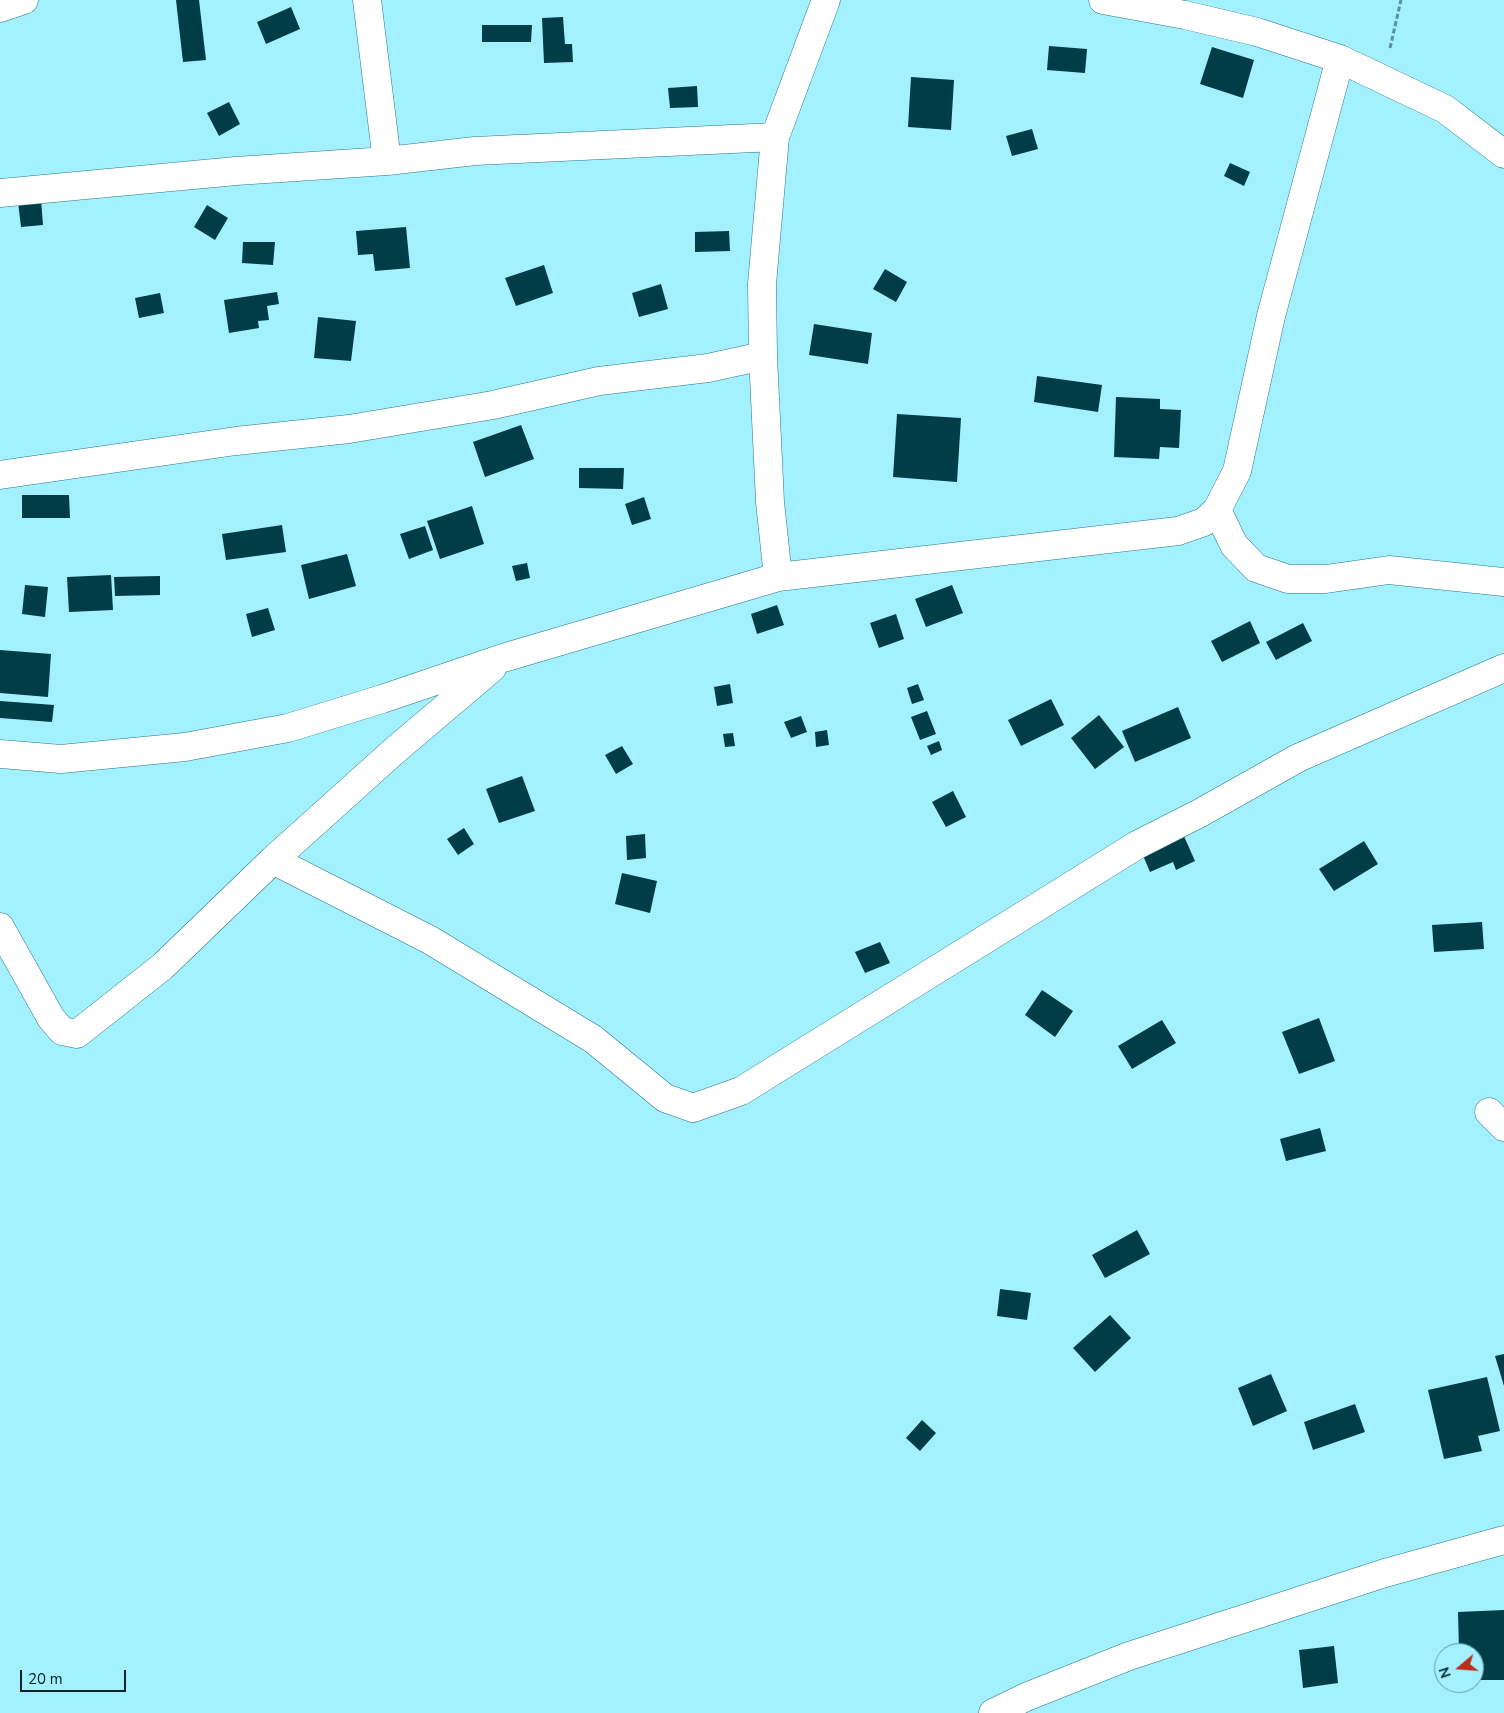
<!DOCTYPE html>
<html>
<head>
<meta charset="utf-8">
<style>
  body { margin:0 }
  #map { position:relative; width:1504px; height:1713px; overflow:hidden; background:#a3f0ff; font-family:"Nunito Sans",sans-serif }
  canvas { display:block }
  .north { position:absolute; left:1434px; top:1643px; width:50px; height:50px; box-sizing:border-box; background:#a3f0ff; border:1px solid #629da9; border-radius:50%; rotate:252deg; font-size:14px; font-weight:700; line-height:20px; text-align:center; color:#012127 }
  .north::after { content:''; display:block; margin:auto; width:18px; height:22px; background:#bc301b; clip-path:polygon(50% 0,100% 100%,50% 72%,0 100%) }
  .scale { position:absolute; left:20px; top:1670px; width:106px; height:22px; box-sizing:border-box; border:2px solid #012127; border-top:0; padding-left:6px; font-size:15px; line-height:18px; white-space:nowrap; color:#012127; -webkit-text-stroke:4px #a3f0ff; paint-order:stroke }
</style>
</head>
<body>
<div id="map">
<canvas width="1504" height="1713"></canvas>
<div class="north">N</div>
<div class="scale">20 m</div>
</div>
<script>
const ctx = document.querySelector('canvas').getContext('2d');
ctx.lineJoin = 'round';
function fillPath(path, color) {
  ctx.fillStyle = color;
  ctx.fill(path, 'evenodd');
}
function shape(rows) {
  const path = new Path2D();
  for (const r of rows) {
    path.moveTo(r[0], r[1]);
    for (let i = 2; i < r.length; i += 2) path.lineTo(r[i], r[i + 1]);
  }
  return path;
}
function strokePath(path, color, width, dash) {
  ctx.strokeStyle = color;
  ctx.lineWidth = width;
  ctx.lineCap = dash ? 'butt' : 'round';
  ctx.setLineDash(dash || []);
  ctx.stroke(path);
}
const building = shape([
  [176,0,199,0,206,60,183,62],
  [291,7,300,29,266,44,257,22],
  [563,17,565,44,572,44,573,62,544,63,542,18],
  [482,25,532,25,531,42,482,42],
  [1049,46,1087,49,1085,73,1047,70],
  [1212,47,1254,60,1243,98,1200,84],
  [911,77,954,80,951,130,908,127],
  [697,86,698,107,670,108,668,88],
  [229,102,240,124,219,136,207,113],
  [1032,129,1038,149,1012,156,1006,136],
  [1230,163,1250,172,1244,186,1224,176],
  [41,199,43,225,21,227,18,202],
  [207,205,228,218,215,240,194,227],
  [406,227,410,268,375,271,373,254,358,255,356,231],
  [729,231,730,251,695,252,695,232],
  [243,242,275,242,273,265,242,263],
  [544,265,553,293,516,306,505,278],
  [885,269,907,282,896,302,873,289],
  [661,284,668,309,639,317,632,293],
  [277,292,279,304,267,306,269,320,258,321,259,328,229,333,224,300],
  [160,293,164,313,139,318,135,298],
  [318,317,356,321,351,361,314,358],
  [814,324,872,333,868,364,809,355],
  [1037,376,1102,385,1098,412,1034,402],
  [1116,397,1160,399,1160,409,1181,410,1179,448,1160,447,1159,459,1114,457],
  [897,414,961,418,957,482,893,477],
  [521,425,534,459,485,477,473,442],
  [579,468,624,468,623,489,579,488],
  [22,495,69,495,70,518,22,518],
  [644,497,651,519,632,525,625,504],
  [472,506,484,544,440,559,427,521],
  [282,525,286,552,226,560,222,534],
  [425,526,433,550,409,559,400,534],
  [347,554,356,586,309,599,301,565],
  [527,563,530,578,516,581,512,566],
  [111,575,113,610,69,612,67,577],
  [160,576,160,595,115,596,114,577],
  [25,585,48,587,45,617,22,614],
  [952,585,963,613,926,627,915,599],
  [777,605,784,625,757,634,751,614],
  [268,608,275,630,252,637,246,614],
  [896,614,904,639,879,648,870,623],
  [1250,621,1260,643,1222,662,1211,641],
  [1303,623,1312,641,1276,660,1266,642],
  [0,650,51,654,48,697,0,693],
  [730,684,733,703,717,706,714,687],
  [918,684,924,700,912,704,907,688],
  [1051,699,1064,725,1021,746,1008,720],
  [0,701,54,705,52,722,0,718],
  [1178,707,1191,738,1135,762,1122,731],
  [927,711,936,734,920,740,911,717],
  [1099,715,1124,747,1095,769,1071,738],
  [801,716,807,732,791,738,784,722],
  [827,730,829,745,816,747,815,732],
  [733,733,735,746,725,747,723,734],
  [939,741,942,750,931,755,927,746],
  [622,746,633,764,616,774,605,755],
  [522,776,535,811,499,823,486,789],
  [953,791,966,817,946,827,932,802],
  [464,828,474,844,458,855,447,839],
  [645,834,646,858,627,860,626,836],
  [1183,834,1195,861,1176,870,1173,862,1150,872,1142,853],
  [1364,841,1378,864,1334,891,1319,869],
  [622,873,657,881,650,913,615,904],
  [1482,922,1484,949,1434,952,1432,925],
  [880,942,890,963,865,973,855,952],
  [1042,990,1073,1011,1055,1037,1025,1015],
  [1319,1018,1335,1061,1299,1074,1282,1032],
  [1162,1020,1176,1043,1132,1069,1118,1046],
  [1320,1128,1326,1151,1286,1161,1280,1139],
  [1137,1230,1150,1254,1105,1278,1092,1255],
  [1000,1289,1031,1293,1027,1320,997,1316],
  [1110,1315,1131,1338,1095,1372,1073,1348],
  [1504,1354,1504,1386,1495,1356],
  [1271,1374,1287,1411,1253,1426,1238,1388],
  [1487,1377,1500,1431,1478,1436,1482,1451,1444,1459,1428,1390],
  [1355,1404,1365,1432,1313,1450,1304,1422],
  [922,1420,936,1433,920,1451,906,1438],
  [1504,1610,1504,1680,1474,1680,1474,1653,1459,1653,1458,1612],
  [1334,1646,1338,1683,1303,1688,1299,1650]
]);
const path = shape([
  [1390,48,1401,0]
]);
const minor = shape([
  [367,0,387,161],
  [1103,0,1185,15,1257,32,1340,59,1445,109,1504,154],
  [0,8,24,0],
  [0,193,236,171,387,161,475,151,775,137],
  [0,475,236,441,349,429,493,405,599,381,708,368,763,356],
  [1217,510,1234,545,1256,568,1288,579,1326,579,1389,570,1504,582],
  [778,577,770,502,763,356,762,284,775,137,826,0],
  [0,754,61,759,185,747,288,728,382,699,503,658,778,577,1178,531,1204,522,1217,510,1237,471,1271,316,1340,59],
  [273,860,430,940,593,1039,665,1098,693,1108,741,1091,1137,845,1200,813,1298,758,1504,668],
  [0,927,51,1018,62,1031,77,1034,163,966,273,860,393,752,492,668],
  [1489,1112,1504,1127],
  [993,1713,1026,1697,1129,1656,1385,1573,1504,1540]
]);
fillPath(building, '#003d46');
strokePath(minor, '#277785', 29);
strokePath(path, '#59919c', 3, [5, 2.5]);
strokePath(minor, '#fff', 28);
</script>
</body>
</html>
